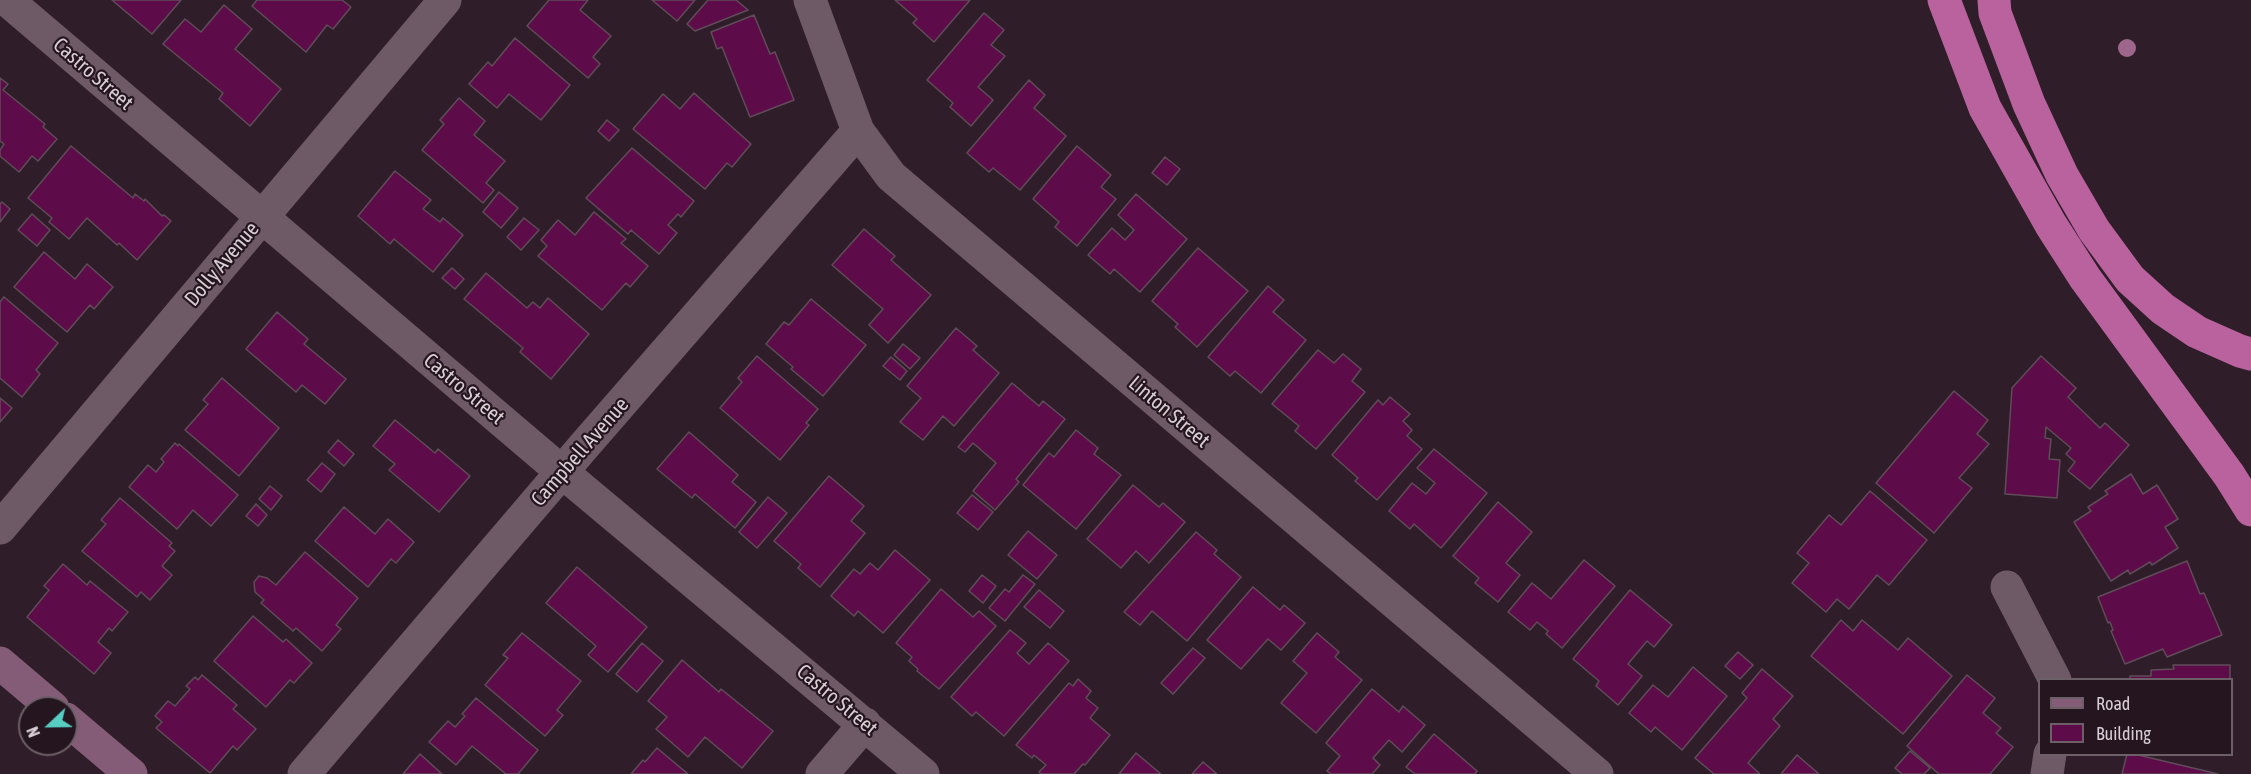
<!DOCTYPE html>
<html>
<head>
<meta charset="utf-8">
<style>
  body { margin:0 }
  #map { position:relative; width:2251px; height:774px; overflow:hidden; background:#2f1e29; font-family:"Asap Condensed",sans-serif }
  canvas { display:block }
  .legend { position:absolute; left:2038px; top:678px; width:195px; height:78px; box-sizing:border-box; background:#25151f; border:2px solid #6d5f67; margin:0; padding:8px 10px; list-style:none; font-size:18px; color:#d9cdd4 }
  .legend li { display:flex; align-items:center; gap:12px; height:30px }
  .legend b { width:30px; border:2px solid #6d5f67 }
  .north { position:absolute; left:18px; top:696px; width:60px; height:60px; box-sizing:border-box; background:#25151f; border:2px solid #6d5f67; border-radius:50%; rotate:248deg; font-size:16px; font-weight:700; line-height:24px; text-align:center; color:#d9cdd4 }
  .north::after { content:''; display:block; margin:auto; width:21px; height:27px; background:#56cec2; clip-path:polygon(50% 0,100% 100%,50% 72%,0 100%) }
</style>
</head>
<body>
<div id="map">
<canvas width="2251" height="774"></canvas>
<ul class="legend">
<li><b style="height:8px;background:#855c78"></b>Road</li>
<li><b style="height:16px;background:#5d0c49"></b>Building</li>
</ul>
<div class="north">N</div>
</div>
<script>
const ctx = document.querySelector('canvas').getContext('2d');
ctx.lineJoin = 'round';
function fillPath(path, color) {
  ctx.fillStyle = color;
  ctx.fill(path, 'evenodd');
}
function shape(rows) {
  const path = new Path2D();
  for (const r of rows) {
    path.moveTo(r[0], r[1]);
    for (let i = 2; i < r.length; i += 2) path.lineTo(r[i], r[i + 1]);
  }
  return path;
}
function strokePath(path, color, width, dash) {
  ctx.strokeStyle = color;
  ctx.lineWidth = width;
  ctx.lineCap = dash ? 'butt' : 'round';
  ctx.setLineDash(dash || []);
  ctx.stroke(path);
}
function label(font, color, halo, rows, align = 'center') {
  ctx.font = font + ' "Asap Condensed",sans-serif';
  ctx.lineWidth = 4.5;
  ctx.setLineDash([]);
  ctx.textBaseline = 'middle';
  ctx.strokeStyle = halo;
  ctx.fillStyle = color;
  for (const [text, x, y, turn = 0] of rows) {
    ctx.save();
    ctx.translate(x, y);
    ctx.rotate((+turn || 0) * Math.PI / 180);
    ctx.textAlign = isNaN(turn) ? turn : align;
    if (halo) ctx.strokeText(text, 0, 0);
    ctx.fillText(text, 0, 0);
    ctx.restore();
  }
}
const building = shape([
  [112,0,181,0,152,34,112,0],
  [257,0,342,0,351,7,333,29,327,25,306,52,252,6,257,0],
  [549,0,588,0,580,10,611,36,593,57,600,64,588,78,527,26,549,0],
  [652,0,695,0,677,21,652,0],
  [708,0,736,0,748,10,695,31,687,24,708,0],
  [895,0,970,0,934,42,913,23,917,19,895,0],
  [224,5,252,29,235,49,281,89,250,126,219,99,223,93,163,44,185,19,201,32,224,5],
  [984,13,1004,30,991,45,1005,56,978,87,993,100,971,126,950,107,953,103,927,80,984,13],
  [754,15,770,54,775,52,794,100,750,117,722,47,717,49,711,32,754,15],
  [515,38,570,85,541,120,509,94,497,108,469,84,488,62,492,66,515,38],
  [0,78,8,84,3,90,45,124,43,127,57,139,38,161,32,156,19,172,0,156,0,150,4,144,0,141,0,78],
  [1029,80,1045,95,1034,108,1066,136,1020,190,993,168,989,172,967,153,1029,80],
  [694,93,751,144,732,167,727,163,705,189,633,129,663,94,680,109,694,93],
  [459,98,485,121,474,135,505,161,486,183,494,190,483,203,422,150,444,124,440,120,459,98],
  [607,120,619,130,609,141,598,131,607,120],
  [71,146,133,198,135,194,144,201,145,199,162,216,164,215,171,221,137,260,119,243,117,245,87,218,69,239,49,222,52,218,28,198,71,146],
  [1077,146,1111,175,1101,187,1116,199,1077,246,1055,227,1059,222,1033,199,1077,146],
  [632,148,694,201,681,217,678,214,668,225,677,233,659,254,631,230,628,234,586,198,632,148],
  [1165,157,1180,169,1167,185,1152,173,1165,157],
  [395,171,431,200,423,209,440,222,443,218,463,235,433,272,394,239,390,244,358,216,395,171],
  [499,192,518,208,501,228,483,212,499,192],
  [1136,194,1187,239,1140,292,1114,269,1110,274,1088,255,1112,228,1125,240,1134,230,1118,215,1136,194],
  [2,202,10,209,0,222,0,204,2,202],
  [594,212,626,239,621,243,648,266,630,287,626,283,602,310,538,256,547,246,541,240,558,220,575,235,594,212],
  [32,214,50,230,37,246,18,230,32,214],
  [524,218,539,230,521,250,507,237,524,218],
  [864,229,895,256,891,260,931,295,888,343,869,325,883,309,832,265,864,229],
  [1198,248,1248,291,1197,347,1175,327,1178,324,1152,301,1198,248],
  [44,252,75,279,87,264,113,287,94,309,90,305,67,332,14,287,44,252],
  [452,268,464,279,455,289,442,278,452,268],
  [486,273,527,308,533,302,540,308,548,298,589,334,551,379,520,352,523,348,464,299,486,273],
  [1268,286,1284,300,1273,312,1306,340,1261,393,1235,371,1230,376,1208,357,1268,286],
  [4,297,58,343,36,370,40,374,22,397,0,378,0,302,4,297],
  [811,299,866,345,823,396,791,369,793,367,766,344,784,322,789,325,811,299],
  [277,312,308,339,304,344,346,379,325,404,302,385,296,392,246,349,277,312],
  [956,328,977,346,973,350,999,373,954,426,943,416,923,440,900,422,921,398,907,386,956,328],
  [903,344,920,358,910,369,894,355,903,344],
  [1318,350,1334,363,1343,354,1361,369,1352,381,1365,392,1316,449,1295,431,1299,426,1272,404,1318,350],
  [757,356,818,409,806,423,809,425,780,460,720,408,742,382,738,378,757,356],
  [2041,356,2076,388,2068,397,2100,428,2105,423,2129,445,2090,489,2068,471,2075,462,2066,454,2071,448,2046,427,2045,438,2051,439,2049,459,2060,460,2057,498,2005,494,2012,388,2041,356],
  [891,357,907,371,900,380,883,366,891,357],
  [222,378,279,428,239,476,185,430,208,404,203,400,222,378],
  [1012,383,1039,406,1043,401,1065,419,1016,479,1019,482,995,510,973,491,996,463,973,443,965,452,958,447,1012,383],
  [1954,391,1988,420,1977,434,1989,444,1959,478,1972,488,1934,533,1876,483,1954,391],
  [1390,397,1410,414,1403,421,1412,430,1407,436,1422,449,1377,500,1355,481,1358,478,1332,455,1378,400,1383,405,1390,397],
  [0,398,12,408,0,422,0,398],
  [395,420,435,453,438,449,470,476,439,512,389,470,395,464,373,446,395,420],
  [1076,430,1098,448,1094,454,1121,475,1076,529,1023,485,1049,453,1054,457,1076,430],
  [689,432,738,475,732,482,756,502,735,528,695,494,692,498,657,469,689,432],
  [338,440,354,454,344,466,328,452,338,440],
  [175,443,178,446,179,444,238,495,211,526,193,510,177,529,129,487,148,465,156,472,164,462,161,459,175,443],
  [1434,449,1487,493,1441,548,1414,524,1410,529,1389,511,1412,483,1426,494,1435,483,1417,468,1434,449],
  [322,463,335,474,321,492,307,480,322,463],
  [2131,474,2143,494,2157,485,2178,519,2165,527,2178,548,2152,565,2150,562,2130,574,2128,570,2111,581,2074,522,2091,511,2088,507,2108,494,2105,491,2131,474],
  [829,476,864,506,851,521,865,533,820,587,798,568,801,564,774,541,829,476],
  [1133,485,1159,507,1163,503,1185,522,1149,563,1136,551,1121,568,1087,539,1133,485],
  [270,486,282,496,271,510,259,499,270,486],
  [1870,491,1927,540,1889,585,1877,575,1849,609,1837,599,1826,612,1792,583,1809,563,1797,553,1829,515,1841,525,1870,491],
  [972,495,993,512,978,530,957,513,972,495],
  [768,497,787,513,757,548,739,532,768,497],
  [120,498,172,543,169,546,175,551,162,566,172,575,150,600,141,592,137,597,82,551,106,524,101,520,120,498],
  [1498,502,1532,532,1506,563,1520,575,1498,602,1475,583,1479,578,1453,556,1498,502],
  [256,504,267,515,258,526,246,516,256,504],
  [344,507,375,534,388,519,414,542,396,563,391,559,368,587,315,541,344,507],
  [1028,531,1057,555,1037,579,1008,555,1028,531],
  [1196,532,1217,550,1214,554,1241,577,1187,641,1152,611,1140,625,1124,612,1196,532],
  [895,550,930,580,883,633,858,611,854,616,831,596,854,569,860,574,870,563,878,570,895,550],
  [305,552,358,598,336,625,341,629,322,651,296,628,293,631,261,603,264,600,255,592,254,582,259,576,267,578,276,585,305,552],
  [1584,560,1615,586,1562,648,1546,634,1548,631,1537,622,1530,630,1508,612,1532,583,1551,599,1584,560],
  [2187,561,2200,594,2204,593,2222,635,2167,657,2163,649,2125,664,2111,631,2113,630,2110,622,2108,623,2098,597,2187,561],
  [63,564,87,585,90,581,128,612,112,631,109,628,98,642,111,653,94,674,27,617,49,590,44,586,63,564],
  [577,567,647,627,608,672,588,655,596,646,546,603,577,567],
  [982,575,996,586,983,603,969,591,982,575],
  [1023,575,1035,584,1005,621,989,608,1005,589,1009,592,1023,575],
  [1253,587,1280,610,1284,605,1305,623,1281,650,1268,639,1241,669,1207,640,1253,587],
  [941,589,973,617,979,611,996,626,939,689,917,671,918,669,909,661,912,657,896,643,941,589],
  [1039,590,1064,611,1050,628,1024,607,1039,590],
  [1630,590,1672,625,1654,647,1647,641,1628,664,1642,676,1618,705,1596,686,1599,681,1573,659,1630,590],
  [253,616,283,642,286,639,312,663,294,683,290,680,266,707,214,661,253,616],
  [1841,620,1853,631,1862,620,1898,650,1908,638,1952,676,1903,734,1811,656,1841,620],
  [1010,630,1026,643,1017,653,1029,664,1048,643,1069,661,1004,736,976,712,972,716,951,697,1010,630],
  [522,633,581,681,557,710,563,715,545,736,485,685,508,658,503,655,522,633],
  [1317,633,1339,652,1335,657,1362,680,1316,733,1281,703,1307,673,1293,661,1317,633],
  [642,643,663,661,637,692,616,674,642,643],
  [1193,648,1205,658,1173,694,1161,683,1193,648],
  [1738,652,1753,665,1740,679,1725,666,1738,652],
  [682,660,719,692,721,689,773,731,742,768,705,737,688,757,656,729,667,717,648,701,682,660],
  [2173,665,2230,665,2230,680,2130,680,2130,676,2151,676,2151,670,2174,669,2173,665],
  [1693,667,1727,696,1682,750,1655,727,1651,732,1629,713,1653,685,1668,697,1693,667],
  [1762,669,1793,696,1773,719,1780,726,1748,763,1760,774,1714,774,1695,758,1747,698,1742,693,1762,669],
  [202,675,237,705,233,709,256,729,237,750,233,746,210,773,156,728,162,722,155,716,168,701,175,706,190,689,186,686,195,677,198,680,202,675],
  [1967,675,1995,698,1983,713,2001,728,1996,733,2013,747,1990,774,1939,774,1907,746,1967,675],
  [1078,679,1091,691,1086,698,1098,708,1090,718,1110,735,1085,765,1083,764,1074,774,1041,774,1039,772,1046,765,1034,755,1032,758,1016,745,1069,683,1073,686,1078,679],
  [1372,689,1399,712,1403,706,1425,725,1402,752,1389,740,1373,758,1380,765,1372,774,1331,774,1327,771,1340,756,1326,743,1372,689],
  [476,698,538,750,518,774,506,774,472,746,456,765,429,742,448,721,455,727,465,716,462,714,476,698],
  [1434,734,1477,771,1475,774,1415,774,1406,767,1434,734],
  [657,748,688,774,631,774,643,760,645,762,657,748],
  [1910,751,1930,768,1924,774,1902,774,1895,768,1910,751],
  [1136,753,1161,774,1119,774,1136,753],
  [420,754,442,774,403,774,420,754],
  [2127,754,2134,754,2218,774,2122,774,2127,754],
  [1797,755,1819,774,1781,774,1797,755],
  [1203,762,1217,774,1192,774,1203,762]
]);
const street = shape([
  [7,0,562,472,923,774],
  [810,0,858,131,891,176,1597,774],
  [0,528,445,0],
  [2007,587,2055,680],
  [304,774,584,446,858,131],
  [822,774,865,724],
  [2047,774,2050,754]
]);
const secondary = shape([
  [0,663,53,708],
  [66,719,131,774]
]);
const highway = shape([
  [1944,0,1985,108,2051,225,2085,278,2229,475,2251,510],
  [1994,0,1995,13,2029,104,2062,175,2094,230,2130,279,2163,309,2197,332,2240,351,2251,354]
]);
const trees = [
  [2127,48]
];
const streetNames = [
  ["Castro Street",93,74,41],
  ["Dolly Avenue",222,264,-50],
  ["Castro Street",464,389,40],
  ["Linton Street",1169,412,40],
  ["Campbell Avenue",580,452,-49],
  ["Castro Street",837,700,40]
];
fillPath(building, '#5d0c49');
strokePath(building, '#5f4c58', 1.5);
strokePath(street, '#6e5a67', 33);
strokePath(secondary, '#855c78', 33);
strokePath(highway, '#ba629e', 33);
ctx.fillStyle = '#9e668a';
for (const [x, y] of trees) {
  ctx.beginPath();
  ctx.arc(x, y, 9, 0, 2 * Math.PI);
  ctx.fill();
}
label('21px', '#d9cdd4', '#25151f', streetNames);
</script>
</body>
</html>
